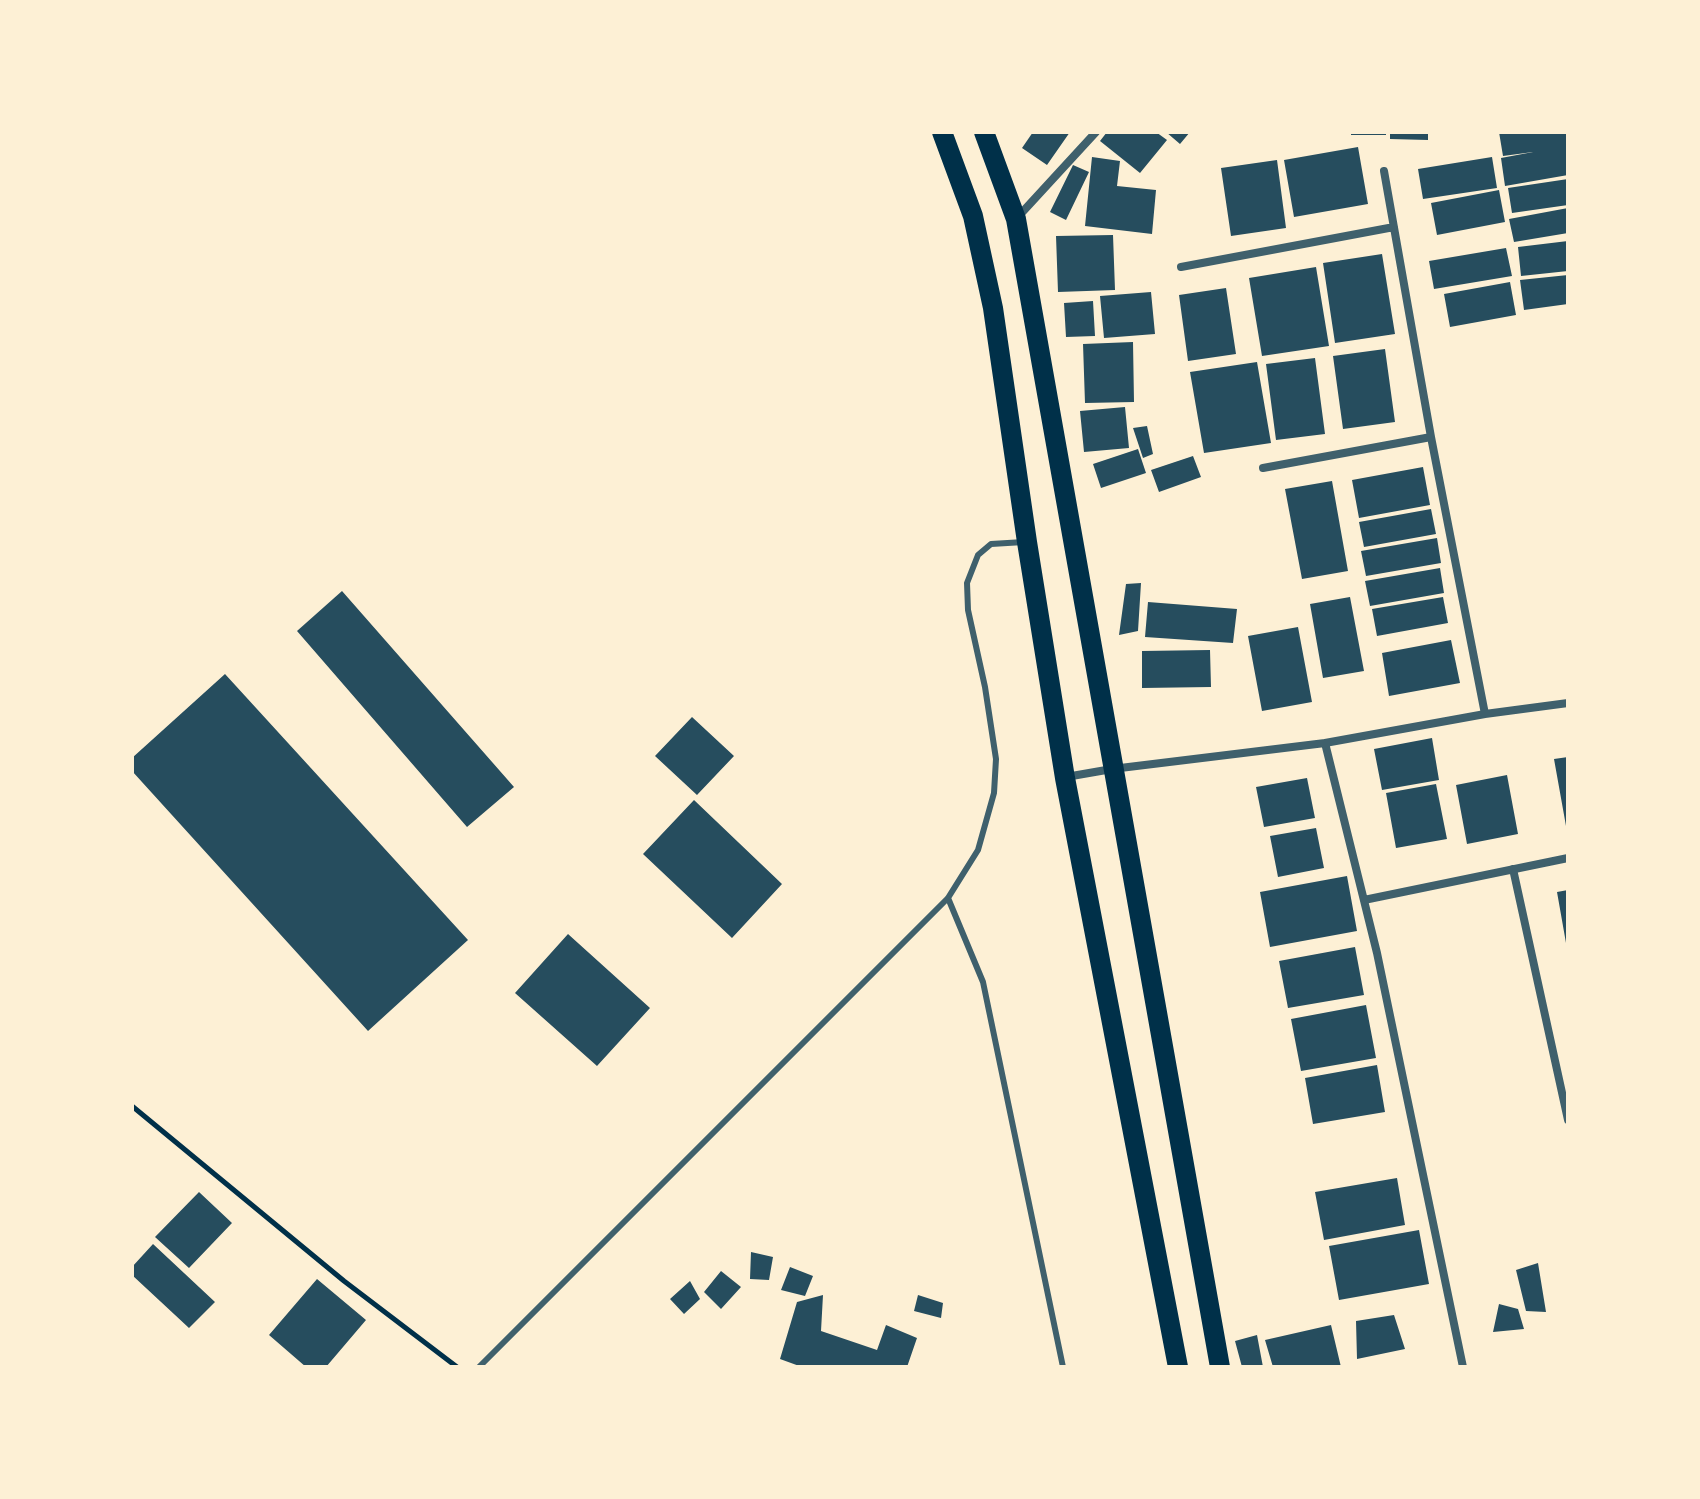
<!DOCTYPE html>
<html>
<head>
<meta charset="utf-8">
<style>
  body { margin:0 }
  #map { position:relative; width:1700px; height:1499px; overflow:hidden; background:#fdf0d5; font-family:Jost,sans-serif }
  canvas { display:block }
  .frame { position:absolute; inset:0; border:134px solid #fdf0d5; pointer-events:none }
</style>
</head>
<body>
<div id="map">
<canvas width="1700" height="1499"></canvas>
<div class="frame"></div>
</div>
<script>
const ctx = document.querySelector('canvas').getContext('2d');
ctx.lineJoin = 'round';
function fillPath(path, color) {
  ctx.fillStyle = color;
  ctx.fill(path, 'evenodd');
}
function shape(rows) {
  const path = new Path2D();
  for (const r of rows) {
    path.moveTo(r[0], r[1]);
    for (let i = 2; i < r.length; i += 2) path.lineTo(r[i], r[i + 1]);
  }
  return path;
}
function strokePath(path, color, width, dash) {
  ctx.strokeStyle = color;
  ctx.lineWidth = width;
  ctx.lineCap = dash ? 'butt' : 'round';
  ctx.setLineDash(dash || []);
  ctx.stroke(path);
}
const building = shape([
  [1033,132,1070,132,1047,165,1022,148],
  [1107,132,1156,132,1167,140,1140,173,1100,141],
  [1166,132,1190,132,1180,144],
  [1351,132,1386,132,1386,135,1351,135],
  [1390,132,1428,132,1428,140,1390,139],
  [1499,132,1568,132,1568,175,1505,186,1501,158,1533,152,1503,156],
  [1358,147,1368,204,1294,217,1284,160],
  [1092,157,1120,161,1117,186,1156,190,1152,234,1085,226],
  [1492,157,1497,188,1423,199,1418,169],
  [1277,160,1286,228,1231,236,1221,168],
  [1073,165,1089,172,1066,220,1050,212],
  [1568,179,1568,205,1512,213,1508,188],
  [1499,190,1505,222,1437,235,1431,203],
  [1568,208,1568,233,1514,242,1509,219],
  [1113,235,1115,290,1058,292,1056,236],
  [1568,241,1568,271,1521,276,1518,247],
  [1506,248,1512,276,1434,289,1429,261],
  [1382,254,1395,334,1335,343,1323,263],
  [1316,267,1329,346,1262,356,1249,278],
  [1568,275,1568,304,1524,310,1520,280],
  [1510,282,1516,315,1450,327,1444,294],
  [1226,288,1236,354,1188,361,1179,295],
  [1151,292,1155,334,1104,338,1100,296],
  [1093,301,1095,336,1066,337,1064,303],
  [1133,342,1134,402,1085,403,1083,344],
  [1385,349,1395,422,1343,429,1333,356],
  [1315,358,1325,434,1276,440,1266,364],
  [1257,362,1271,443,1204,453,1190,372],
  [1125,407,1129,448,1084,452,1080,411],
  [1147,426,1153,454,1143,458,1133,428],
  [1138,449,1146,473,1101,488,1093,464],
  [1193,456,1201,477,1159,492,1151,470],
  [1423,467,1430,505,1359,518,1352,480],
  [1332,481,1348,571,1302,579,1285,489],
  [1431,509,1436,534,1364,547,1359,522],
  [1437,538,1441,563,1366,576,1361,551],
  [1440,568,1444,593,1370,606,1365,581],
  [1141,583,1138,631,1119,635,1126,584],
  [342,591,514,787,467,827,297,631],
  [1350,597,1364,671,1323,678,1310,604],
  [1443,597,1448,623,1377,636,1372,609],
  [1148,602,1237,609,1233,643,1145,637],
  [1298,627,1312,702,1262,711,1248,636],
  [1451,640,1460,683,1389,696,1382,653],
  [1210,650,1211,687,1142,688,1142,651],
  [225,674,468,940,368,1031,132,771,132,758],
  [692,717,734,756,697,795,655,756],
  [1432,738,1439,780,1382,790,1374,749],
  [1568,757,1568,826,1566,826,1554,759],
  [1507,775,1518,834,1467,844,1456,785],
  [1307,778,1315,818,1264,827,1256,787],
  [1436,784,1447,839,1396,848,1386,793],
  [694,800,782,884,732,938,643,854],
  [1316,828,1324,868,1278,877,1270,836],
  [1347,876,1357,931,1270,947,1260,892],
  [1568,890,1568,943,1566,943,1557,892],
  [568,934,650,1008,597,1066,515,993],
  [1355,947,1364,995,1288,1008,1279,961],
  [1366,1005,1376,1058,1301,1071,1291,1019],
  [1377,1065,1385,1112,1313,1124,1305,1078],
  [1397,1178,1405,1225,1324,1240,1315,1192],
  [199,1192,232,1223,189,1268,155,1237],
  [1419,1230,1429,1284,1339,1300,1329,1246],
  [153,1244,215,1302,189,1328,132,1275,132,1267],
  [751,1252,773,1257,769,1280,750,1279],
  [1538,1263,1546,1312,1526,1311,1516,1270],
  [790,1267,813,1276,805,1296,781,1290],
  [721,1271,741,1287,721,1309,704,1292],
  [317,1279,366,1320,326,1367,306,1367,269,1335],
  [690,1281,700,1299,684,1314,670,1299],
  [823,1295,821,1331,877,1350,886,1325,917,1338,907,1367,802,1367,780,1359,797,1302],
  [918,1295,943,1303,941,1318,914,1311],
  [1499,1304,1518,1309,1524,1329,1493,1332],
  [1394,1315,1405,1349,1357,1359,1356,1321],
  [1331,1325,1341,1367,1273,1367,1265,1340],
  [1257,1335,1263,1367,1242,1367,1235,1341]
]);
const path = shape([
  [132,1106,344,1281,457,1367]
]);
const service = shape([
  [948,898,983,982,1063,1367],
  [479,1367,948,898,978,850,994,793,996,759,985,687,968,610,967,583,978,555,991,544,1024,542]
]);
const minor = shape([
  [1384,171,1431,437,1485,714],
  [1016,219,1096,132],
  [1181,267,1394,227],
  [1263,468,1431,437],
  [1325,743,1377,953,1463,1367],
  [1066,777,1112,769,1325,743,1485,714,1568,703],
  [1513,869,1568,1120],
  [1364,900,1568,858]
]);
const primary = shape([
  [942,132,973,216,993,308,1027,542,1065,778,1178,1367],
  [984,132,1016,219,1220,1367]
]);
fillPath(building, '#264d5e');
strokePath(path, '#003049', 5);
strokePath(service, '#3f606c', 6);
strokePath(minor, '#3f606c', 8);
strokePath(primary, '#003049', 20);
</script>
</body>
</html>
